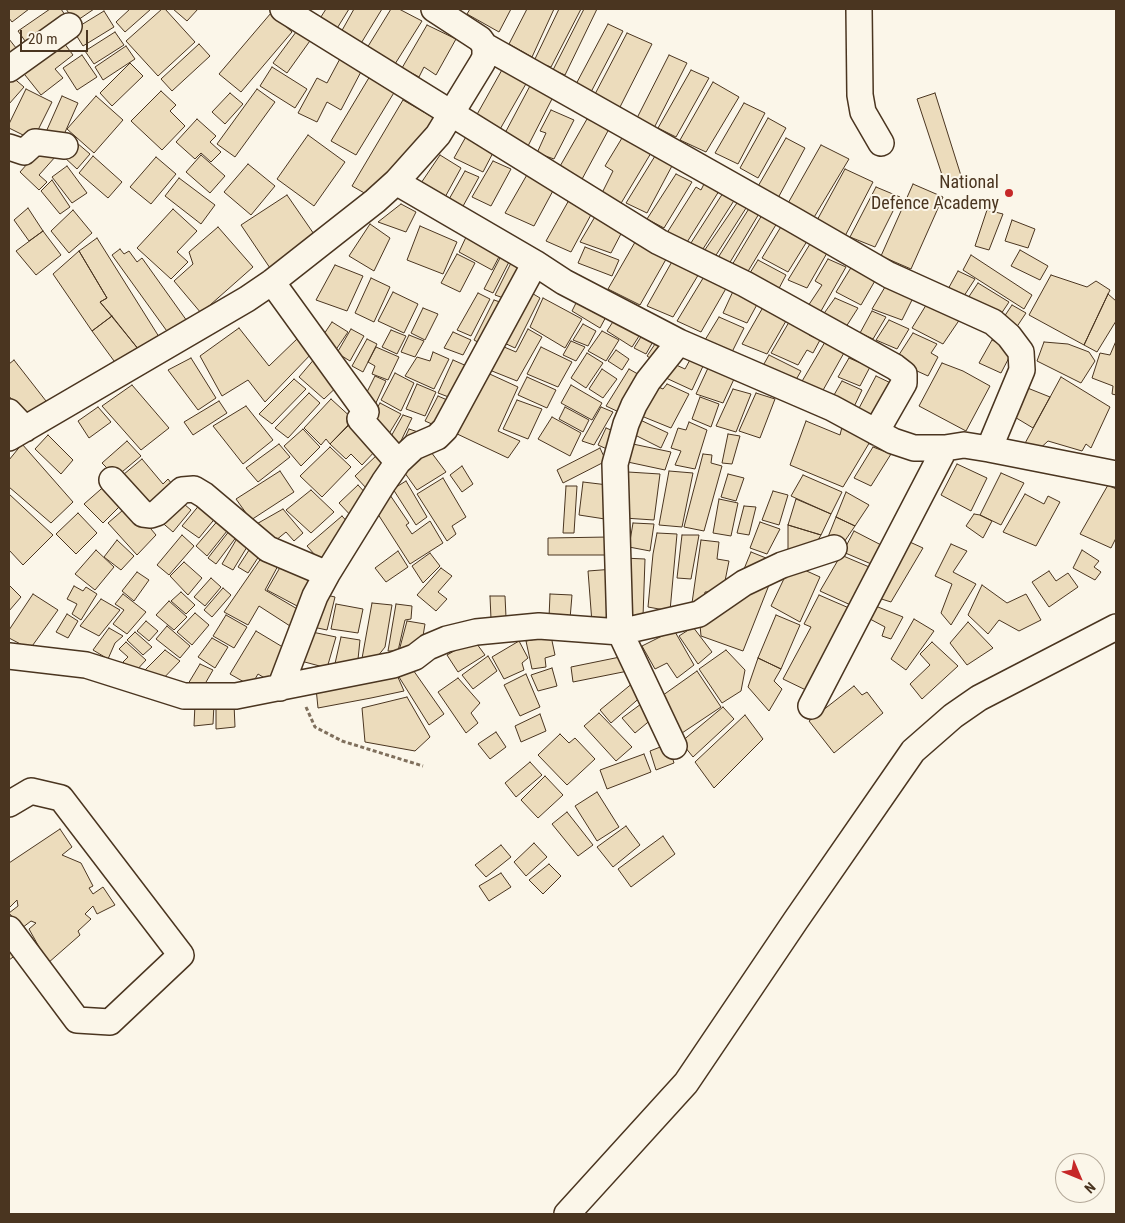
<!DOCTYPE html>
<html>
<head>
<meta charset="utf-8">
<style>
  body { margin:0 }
  #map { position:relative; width:1125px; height:1223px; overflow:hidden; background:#fbf6e9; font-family:"Roboto Condensed",sans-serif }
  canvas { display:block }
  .frame { position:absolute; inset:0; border:10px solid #4a3520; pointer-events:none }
  .north { position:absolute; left:1055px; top:1153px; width:50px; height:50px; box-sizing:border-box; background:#fbf6e9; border:1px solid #b4a999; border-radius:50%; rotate:135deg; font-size:14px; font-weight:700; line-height:20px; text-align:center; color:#4a3520 }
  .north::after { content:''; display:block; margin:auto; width:18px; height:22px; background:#c62828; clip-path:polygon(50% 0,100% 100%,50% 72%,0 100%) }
  .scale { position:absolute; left:20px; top:30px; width:68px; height:22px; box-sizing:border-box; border:2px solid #4a3520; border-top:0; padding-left:6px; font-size:15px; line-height:18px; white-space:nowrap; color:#4a3520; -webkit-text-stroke:4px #fbf6e9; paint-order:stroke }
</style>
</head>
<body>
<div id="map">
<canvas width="1125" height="1223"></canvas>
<div class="frame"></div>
<div class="north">N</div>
<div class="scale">20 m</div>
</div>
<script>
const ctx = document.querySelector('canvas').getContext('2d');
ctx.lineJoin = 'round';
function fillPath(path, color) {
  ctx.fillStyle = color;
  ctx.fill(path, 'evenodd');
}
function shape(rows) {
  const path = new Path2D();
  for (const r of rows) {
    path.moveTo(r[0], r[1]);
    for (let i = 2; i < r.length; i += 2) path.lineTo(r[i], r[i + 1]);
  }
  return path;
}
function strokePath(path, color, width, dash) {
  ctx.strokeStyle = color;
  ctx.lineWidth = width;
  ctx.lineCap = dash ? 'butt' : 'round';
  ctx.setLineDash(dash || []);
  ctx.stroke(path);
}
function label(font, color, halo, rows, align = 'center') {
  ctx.font = font + ' "Roboto Condensed",sans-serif';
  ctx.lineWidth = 4;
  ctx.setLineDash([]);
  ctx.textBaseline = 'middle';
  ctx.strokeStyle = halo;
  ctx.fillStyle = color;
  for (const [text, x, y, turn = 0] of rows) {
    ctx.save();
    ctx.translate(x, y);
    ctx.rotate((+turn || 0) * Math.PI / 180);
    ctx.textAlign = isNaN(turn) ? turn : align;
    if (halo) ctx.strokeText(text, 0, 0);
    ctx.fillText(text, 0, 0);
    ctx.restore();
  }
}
const building = shape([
  [9,9,29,9,12,22,9,18,9,9],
  [50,9,61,9,69,21,30,48,18,31,50,9],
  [66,9,94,9,75,22,66,9],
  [130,9,151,9,125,32,116,22,130,9],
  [162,9,165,9,195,42,158,76,126,41,162,9],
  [173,9,198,9,187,21,173,9],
  [326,9,349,9,336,30,319,20,326,9],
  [354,9,382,9,360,45,340,34,354,9],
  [391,9,399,9,422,21,395,64,367,48,391,9],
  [470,9,511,9,499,32,467,14,470,9],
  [527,9,554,9,532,57,509,44,527,9],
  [559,9,581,9,551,67,534,61,559,9],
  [584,9,597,9,565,75,553,70,584,9],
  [104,11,114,27,83,46,73,30,104,11],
  [271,13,292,32,241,92,219,74,271,13],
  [608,24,623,31,591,92,575,86,608,24],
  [427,25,456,39,436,75,424,67,419,77,402,68,427,25],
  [299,28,312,38,287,73,273,63,299,28],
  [115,32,124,45,94,64,85,51,115,32],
  [627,33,652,44,620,107,594,96,627,33],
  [9,39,20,53,9,63,9,39],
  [61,39,73,55,55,69,63,78,41,95,21,70,61,39],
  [199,44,210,56,172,91,161,79,199,44],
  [126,46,135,59,103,80,95,67,126,46],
  [82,55,97,77,77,90,63,68,82,55],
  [342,55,364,66,341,110,327,102,317,122,298,113,317,78,327,83,342,55],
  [669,55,687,63,654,128,636,120,669,55],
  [130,63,143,76,112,106,100,93,130,63],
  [272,67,307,89,295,108,260,86,272,67],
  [503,68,527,82,499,131,475,118,503,68],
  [691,70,709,78,676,137,658,128,691,70],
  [11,76,24,87,9,104,9,78,11,76],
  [370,76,395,91,356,155,331,141,370,76],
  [713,82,739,97,706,152,680,140,713,82],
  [531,84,554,95,528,146,504,135,531,84],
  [26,89,52,102,33,140,9,128,9,124,26,89],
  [257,89,275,102,235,157,217,144,257,89],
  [161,91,176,105,170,111,185,126,162,150,131,121,161,91],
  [230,93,243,104,225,124,212,112,230,93],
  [935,93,963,182,946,187,917,99,935,93],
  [62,96,78,103,62,139,46,132,62,96],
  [96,96,123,120,94,153,67,129,96,96],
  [403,100,434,118,408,161,399,159,375,199,352,186,403,100],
  [744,103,765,113,738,164,715,153,744,103],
  [551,110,574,120,554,159,537,153,546,133,540,131,551,110],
  [768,118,786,128,758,178,740,168,768,118],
  [197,119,216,136,210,142,221,152,211,162,201,153,195,159,176,142,197,119],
  [587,119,609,129,581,181,559,168,587,119],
  [468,133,496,147,483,172,454,158,468,133],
  [308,135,345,162,314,206,277,179,308,135],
  [622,138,651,153,620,205,601,195,613,171,605,166,622,138],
  [786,138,805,148,778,198,757,188,786,138],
  [77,143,90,154,77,169,64,157,77,143],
  [44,145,56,156,39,175,47,182,39,190,20,172,44,145],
  [821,145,849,159,813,219,787,205,821,145],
  [201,155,225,176,210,193,186,172,201,155],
  [440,155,461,168,444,199,419,186,440,155],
  [93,156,122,182,108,198,79,173,93,156],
  [655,156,673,164,647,213,626,203,655,156],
  [156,157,176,174,151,204,130,187,156,157],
  [493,161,511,169,491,206,472,197,493,161],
  [248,164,275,186,251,215,224,192,248,164],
  [67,166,87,193,72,203,52,177,67,166],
  [845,169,873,182,844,238,815,224,845,169],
  [465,171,479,177,462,208,448,201,465,171],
  [528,173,555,187,534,226,505,213,528,173],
  [676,174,692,182,664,228,647,219,676,174],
  [179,178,215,205,201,224,165,196,179,178],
  [52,180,70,207,60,214,41,191,52,180],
  [705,182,719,191,684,247,665,236,696,187,701,190,705,182],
  [913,184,943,197,911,269,881,256,913,184],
  [876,187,900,197,875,247,850,237,876,187],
  [723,193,735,199,701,252,689,246,723,193],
  [287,195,316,237,270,268,241,225,287,195],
  [569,200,593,211,571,252,546,241,569,200],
  [739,200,748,205,711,263,700,257,739,200],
  [401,204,416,212,406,232,378,222,401,204],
  [750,207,760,212,726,269,714,264,750,207],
  [28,208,43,231,29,241,14,220,28,208],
  [173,209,197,231,177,252,188,262,171,279,137,248,173,209],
  [73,210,92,233,69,253,51,231,73,210],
  [987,210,1003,214,989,250,975,246,987,210],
  [596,215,624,228,611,253,580,242,596,215],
  [762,215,777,223,744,278,729,270,762,215],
  [1012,220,1035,229,1028,248,1005,241,1012,220],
  [370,224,390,238,374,271,349,256,370,224],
  [782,225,809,238,788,272,762,258,782,225],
  [420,226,457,242,443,274,407,260,420,226],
  [218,227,253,267,201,313,174,281,193,264,189,252,218,227],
  [43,231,61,255,36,275,16,251,43,231],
  [467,235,501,253,492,270,459,252,467,235],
  [638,237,669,254,640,305,608,289,638,237],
  [97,238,161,340,139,350,100,302,107,298,79,251,97,238],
  [810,244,827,253,807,288,788,280,810,244],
  [585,247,619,260,612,276,578,263,585,247],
  [120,249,124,254,129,251,137,262,142,258,187,321,169,334,112,255,120,249],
  [1020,250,1048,266,1040,280,1011,266,1020,250],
  [79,251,107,298,100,302,112,316,92,331,53,274,79,251],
  [457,254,475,263,460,292,441,283,457,254],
  [971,255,1032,295,1024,309,963,270,971,255],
  [501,256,510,260,493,293,484,289,501,256],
  [674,258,700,272,673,317,647,306,674,258],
  [828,259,846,267,821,311,808,306,822,285,815,281,828,259],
  [758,260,786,275,775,296,745,281,758,260],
  [512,261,525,267,509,300,495,295,512,261],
  [335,265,363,276,347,311,316,300,335,265],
  [852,266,876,279,861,305,836,292,852,266],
  [958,271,975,279,962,299,947,291,958,271],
  [705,275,728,285,701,332,677,321,705,275],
  [1051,275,1087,287,1096,281,1110,290,1084,345,1029,315,1051,275],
  [371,278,390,287,374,322,355,313,371,278],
  [978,283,1009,302,997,320,966,301,978,283],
  [735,287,760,299,747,323,723,313,735,287],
  [885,287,913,298,902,320,872,309,885,287],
  [525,289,540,298,515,348,500,341,525,289],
  [393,292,418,304,404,333,378,321,393,292],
  [478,293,490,299,471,336,457,330,478,293],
  [1108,294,1116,301,1116,321,1097,352,1084,345,1108,294],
  [579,297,608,313,600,328,572,311,579,297],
  [543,298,582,319,565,348,530,327,543,298],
  [835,298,858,308,844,330,820,319,835,298],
  [494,300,506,304,485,346,474,340,494,300],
  [766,302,790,314,767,354,742,344,766,302],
  [928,302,960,319,943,344,912,328,928,302],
  [1012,305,1026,313,1014,331,1000,323,1012,305],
  [423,308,438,314,425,340,411,333,423,308],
  [872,311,886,317,873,339,860,333,872,311],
  [112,316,139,350,117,365,92,331,112,316],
  [616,317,641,333,632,347,607,331,616,317],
  [719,317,744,328,732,352,705,340,719,317],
  [792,317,813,326,809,335,820,340,813,353,807,350,798,365,771,353,792,317],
  [889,320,909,329,897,349,876,340,889,320],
  [332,322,348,332,335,351,320,340,332,322],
  [583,324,596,331,588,346,573,340,583,324],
  [239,328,269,366,299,337,314,351,265,402,248,380,222,396,200,356,239,328],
  [351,329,364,336,350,361,337,353,351,329],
  [528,329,542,337,517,381,487,369,497,344,516,352,528,329],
  [391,330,406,336,397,354,382,347,391,330],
  [602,331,619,340,606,361,588,351,602,331],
  [453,332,471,340,463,355,444,348,453,332],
  [644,332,655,338,646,354,634,348,644,332],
  [913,333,937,344,931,353,938,357,928,376,895,361,913,333],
  [409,335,424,341,415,357,401,352,409,335],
  [367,339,377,344,363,372,352,366,367,339],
  [992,340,1013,350,1001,373,979,363,992,340],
  [571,341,585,347,576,361,563,355,571,341],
  [657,341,666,346,656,362,647,356,657,341],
  [1116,341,1116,395,1112,394,1113,386,1092,378,1100,353,1110,355,1116,341],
  [825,342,845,351,822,392,801,383,825,342],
  [1044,342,1068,344,1089,352,1095,361,1081,383,1037,361,1044,342],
  [376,347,399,357,388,380,372,374,375,366,368,362,376,347],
  [541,347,572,362,558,387,527,374,541,347],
  [616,350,629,359,622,370,608,361,616,350],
  [433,352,449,359,434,389,405,376,417,357,430,361,433,352],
  [587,353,603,363,586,388,571,378,587,353],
  [769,355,801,371,793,385,760,371,769,355],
  [316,357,342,382,324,399,299,377,316,357],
  [191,358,216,398,198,410,168,370,191,358],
  [691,358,704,364,692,390,666,378,674,364,685,369,691,358],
  [849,358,870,367,860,386,838,377,849,358],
  [14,360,46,401,26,417,9,396,9,364,14,360],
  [453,360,469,367,454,399,438,393,453,360],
  [942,363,963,371,990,386,966,431,919,406,942,363],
  [708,368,734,379,723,403,696,394,708,368],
  [602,369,617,379,603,398,589,389,602,369],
  [629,369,643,377,621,413,606,406,629,369],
  [481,370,518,387,498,431,520,441,508,458,453,432,481,370],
  [395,373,414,383,401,411,381,400,395,373],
  [375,376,386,381,375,405,363,400,375,376],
  [876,376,895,385,876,420,857,412,876,376],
  [527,377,556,390,547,408,518,395,527,377],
  [1061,377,1110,407,1091,448,1086,444,1082,451,1048,441,1035,453,1023,447,1061,377],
  [294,379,306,389,272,424,259,414,294,379],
  [842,381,862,390,852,411,830,402,842,381],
  [417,384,436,392,425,416,406,409,417,384],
  [667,384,689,394,671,428,639,415,654,385,663,389,667,384],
  [132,385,169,428,141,450,102,406,132,385],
  [571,385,602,403,592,420,561,403,571,385],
  [1025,387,1050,397,1033,428,1013,416,1025,387],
  [733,389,751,394,736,432,716,426,733,389],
  [309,393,320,403,288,438,275,428,309,393],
  [756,393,775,399,760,438,739,431,756,393],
  [438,396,454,403,441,428,425,421,438,396],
  [700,397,719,404,711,427,692,419,700,397],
  [331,399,354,420,330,444,326,439,321,445,304,428,331,399],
  [517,400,542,409,528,439,503,429,517,400],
  [219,401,227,413,193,435,184,422,219,401],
  [380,403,401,414,387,437,368,424,380,403],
  [246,406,273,440,243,464,213,426,246,406],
  [98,407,111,422,89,438,78,421,98,407],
  [565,407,589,420,583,432,559,419,565,407],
  [601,407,613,412,594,445,582,441,601,407],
  [403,415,412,418,399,445,389,440,403,415],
  [552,417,581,433,570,456,538,439,552,417],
  [636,418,668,433,661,448,631,433,636,418],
  [806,421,840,435,843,423,871,440,843,487,790,465,806,421],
  [689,422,707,430,695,469,675,465,681,451,671,448,678,428,686,430,689,422],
  [350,423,377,449,362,465,351,454,346,459,330,444,350,423],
  [606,428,616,432,609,450,598,445,606,428],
  [303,429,320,447,301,466,284,446,303,429],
  [409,429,418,432,402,444,409,429],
  [728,434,740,436,732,464,722,463,728,434],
  [48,435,73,460,61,474,35,449,48,435],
  [127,441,141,456,116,477,102,463,127,441],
  [628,443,671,452,665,470,623,461,628,443],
  [22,444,73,502,51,523,9,487,9,460,22,444],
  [279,444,290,457,258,482,246,468,279,444],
  [330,447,351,467,322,497,300,476,330,447],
  [873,447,891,454,871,486,854,478,873,447],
  [600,448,606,461,563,483,557,470,600,448],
  [431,452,446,472,417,490,402,469,431,452],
  [379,453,390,463,367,489,355,476,379,453],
  [703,454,712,455,711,463,722,466,704,531,684,527,703,454],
  [142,459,163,484,168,479,176,489,146,511,117,480,142,459],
  [957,464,987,478,971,511,941,495,957,464],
  [462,466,473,484,462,492,450,475,462,466],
  [280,471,294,492,251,520,236,499,280,471],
  [669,471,693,473,682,527,659,525,669,471],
  [628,472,660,474,654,520,624,518,628,472],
  [1001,473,1024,483,1001,525,980,515,1001,473],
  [728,474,744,478,736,501,721,497,728,474],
  [803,475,842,492,831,514,791,496,803,475],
  [443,478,466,517,452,526,456,534,447,541,417,494,443,478],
  [406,481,427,517,416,525,393,489,406,481],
  [583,482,608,485,605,519,579,515,583,482],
  [108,483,125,501,103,523,84,504,108,483],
  [358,485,369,497,354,519,339,503,358,485],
  [1108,485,1116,489,1116,538,1111,548,1080,534,1108,485],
  [566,486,577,486,574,533,563,533,566,486],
  [311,490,334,512,311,533,286,510,311,490],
  [773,491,788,495,779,525,762,520,773,491],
  [846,492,869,505,855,526,836,517,846,492],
  [9,494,53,535,23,565,9,550,9,494],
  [1025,494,1044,504,1048,496,1060,502,1036,546,1003,532,1025,494],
  [390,495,409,523,406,525,412,534,430,521,443,543,410,564,374,508,390,495],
  [178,499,191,510,173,532,158,519,178,499],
  [719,499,738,503,731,536,713,533,719,499],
  [796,499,831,514,821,535,788,525,796,499],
  [201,503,217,516,199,538,182,526,201,503],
  [130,504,156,535,137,555,108,523,130,504],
  [744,506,756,507,749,535,737,533,744,506],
  [283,509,303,533,294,541,286,532,270,545,253,526,283,509],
  [78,513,97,533,76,554,56,534,78,513],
  [974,514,980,515,992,521,983,538,966,526,974,514],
  [342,516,351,526,323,564,307,546,342,516],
  [836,517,855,526,842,545,828,537,836,517],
  [220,518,231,526,207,556,196,546,220,518],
  [760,522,780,529,767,554,750,548,760,522],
  [633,523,654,524,650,551,629,547,633,523],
  [788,525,821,535,811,551,788,553,788,525],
  [230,530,237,536,216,564,208,558,230,530],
  [854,531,885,547,876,566,843,552,854,531],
  [657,533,677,534,670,611,648,607,653,554,657,533],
  [182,535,194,546,169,575,157,565,182,535],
  [239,535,250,542,233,570,222,564,239,535],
  [682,535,699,535,691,579,677,578,682,535],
  [609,537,607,555,548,555,548,538,609,537],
  [901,538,923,548,891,602,872,596,901,538],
  [117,540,134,556,121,570,104,557,117,540],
  [701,540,719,542,717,559,729,561,723,591,705,592,703,605,692,603,701,540],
  [253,544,263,550,248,573,238,567,253,544],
  [951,544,967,551,953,572,976,584,951,625,941,613,952,584,935,576,951,544],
  [96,550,114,567,95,590,75,574,96,550],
  [1082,550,1099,561,1094,567,1101,572,1095,580,1073,568,1082,550],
  [398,551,408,567,386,582,375,568,398,551],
  [751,552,766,558,758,573,744,569,751,552],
  [430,553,440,566,423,583,412,566,430,553],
  [264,554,280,562,265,590,299,610,290,626,259,606,248,625,224,612,264,554],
  [841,555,874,569,855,607,820,591,841,555],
  [623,558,645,559,643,617,622,620,623,558],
  [184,562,202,578,188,595,170,576,184,562],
  [282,564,311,578,299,607,267,590,282,564],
  [791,564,820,577,800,622,771,606,791,564],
  [441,568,452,576,438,592,447,599,436,611,417,595,441,568],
  [614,569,616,621,592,623,588,571,614,569],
  [1049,571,1056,581,1068,573,1078,587,1049,607,1032,582,1049,571],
  [137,572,149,580,134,601,122,591,137,572],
  [211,578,221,587,205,606,194,597,211,578],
  [756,584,769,585,743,651,701,636,700,625,756,584],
  [9,585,21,597,9,611,9,585],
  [982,585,1007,603,1026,594,1041,620,1019,631,999,620,988,634,968,615,982,585],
  [74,586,83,591,86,587,97,594,81,620,72,614,77,604,67,599,74,586],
  [223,588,231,595,212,617,204,610,223,588],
  [181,592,195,605,186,614,171,601,181,592],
  [33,594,58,610,30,649,9,638,9,630,33,594],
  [123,594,146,612,127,634,113,624,124,610,115,604,123,594],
  [322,594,335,597,327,630,313,627,322,594],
  [550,594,572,595,570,619,549,618,550,594],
  [819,595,849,608,810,692,783,679,811,627,804,624,819,595],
  [490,596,505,596,506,617,491,619,490,596],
  [101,599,120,610,99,636,80,626,101,599],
  [169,601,187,617,174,630,156,615,169,601],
  [372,603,392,605,385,647,374,661,361,664,372,603],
  [336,604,363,609,358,633,331,629,336,604],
  [396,604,412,606,411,619,405,620,398,651,388,651,396,604],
  [873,605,903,617,891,639,882,636,885,627,870,619,873,605],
  [195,613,209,625,192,645,177,632,195,613],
  [67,614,78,621,68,638,56,632,67,614],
  [226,615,247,627,234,648,213,636,226,615],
  [776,615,800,625,781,669,758,658,776,615],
  [914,619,934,631,906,670,891,659,914,619],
  [146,621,158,631,149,641,137,631,146,621],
  [407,621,425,624,423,636,412,651,399,651,407,621],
  [968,622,993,648,967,665,950,643,968,622],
  [167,626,190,646,180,658,156,639,167,626],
  [693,627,712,652,698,664,679,636,693,627],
  [109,628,123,636,115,643,108,659,93,650,109,628],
  [674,630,694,665,677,678,667,663,655,669,642,646,674,630],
  [256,631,286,649,268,680,258,674,251,686,230,674,256,631],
  [135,632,152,647,143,655,127,640,135,632],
  [312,632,336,637,327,668,301,661,312,632],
  [551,636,555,655,545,658,546,667,532,669,526,641,551,636],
  [341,637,360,640,357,669,334,668,341,637],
  [212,638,228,647,215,668,198,657,212,638],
  [474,640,485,655,458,672,447,655,474,640],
  [519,641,528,658,522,663,524,670,504,679,492,657,519,641],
  [126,642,146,660,134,673,123,662,128,657,119,649,126,642],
  [932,642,958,666,922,699,910,684,930,665,920,654,932,642],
  [165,650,180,661,159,683,144,671,165,650],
  [726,650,745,670,741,691,722,703,699,669,726,650],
  [488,656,497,671,473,689,462,675,488,656],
  [625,656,628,671,573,682,571,667,625,656],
  [758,658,781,669,774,681,782,689,769,711,748,687,758,658],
  [200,664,213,670,202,689,188,684,200,664],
  [411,667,444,714,429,725,399,677,411,667],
  [552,668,557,686,538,691,531,675,552,668],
  [697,671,721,707,682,733,659,698,697,671],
  [526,674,540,707,520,716,504,685,526,674],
  [397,675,404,691,371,698,318,708,316,688,397,675],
  [458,678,480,703,471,713,478,723,466,733,438,692,458,678],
  [634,682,644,694,611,723,600,710,634,682],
  [854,686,862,695,867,692,883,713,834,753,809,721,854,686],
  [407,697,430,737,415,751,365,742,362,708,407,697],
  [216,703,234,704,235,727,216,729,216,703],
  [195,704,214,704,213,724,194,726,195,704],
  [641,704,653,718,635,733,622,718,641,704],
  [723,707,734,719,693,757,681,742,723,707],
  [599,713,632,747,616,761,584,726,599,713],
  [540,714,546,731,521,742,515,726,540,714],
  [745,715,763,739,714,788,695,762,745,715],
  [496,732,506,747,490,759,478,744,496,732],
  [560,734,569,743,575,738,595,759,567,785,538,755,560,734],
  [668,744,674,763,656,770,650,751,668,744],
  [644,754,651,772,607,789,600,770,644,754],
  [530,762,542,775,516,797,505,783,530,762],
  [545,776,563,795,538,818,521,800,545,776],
  [597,792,619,827,597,841,575,806,597,792],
  [567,812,593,845,578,856,552,824,567,812],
  [626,826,640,845,613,867,597,847,626,826],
  [60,829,72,847,62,855,81,863,93,886,89,888,93,894,103,887,115,905,97,914,93,906,85,914,91,919,78,931,80,935,48,963,29,929,36,923,31,921,22,928,9,913,18,906,17,900,9,908,9,863,60,829],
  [663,836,675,854,631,887,618,869,663,836],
  [534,843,547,857,526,876,514,862,534,843],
  [501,845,511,857,486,877,475,865,501,845],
  [549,864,561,876,543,894,529,880,549,864],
  [501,873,511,887,489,901,479,886,501,873],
  [9,945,16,955,9,960,9,945]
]);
const path = shape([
  [306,707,315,727,342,741,423,766]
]);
const minor = shape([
  [283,9,659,242,745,284,895,367,904,374,904,383,876,432],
  [859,9,860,95,863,112,881,143],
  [9,69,69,26],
  [9,147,24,152,35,142,65,146],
  [396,182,535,263,564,282,679,342,832,408,893,441,914,448,945,448,964,445,989,449,1022,370,1021,352,1009,336,993,322,889,275,792,219,485,46,480,39,434,9],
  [272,282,366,412,360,419,398,462],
  [9,412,25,429],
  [9,438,247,299,272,282,375,201,396,182,438,135,482,63,485,57,485,46],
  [989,449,1116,474],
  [112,480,143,514,151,515,157,513,182,490,194,489,204,495,268,549,327,574],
  [9,656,86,665,184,696,236,696,393,665,415,657,428,647,447,639,476,632,539,626,620,632,699,614,744,583,782,565,834,548],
  [280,688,315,596,327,574,384,482,398,462,414,447,437,437,445,429,535,263],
  [811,706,945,448],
  [674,746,620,632,615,464,626,424,634,405,648,381,679,342],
  [9,804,31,791,61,798,181,955,110,1022,77,1020,9,929],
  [567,1214,686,1083,796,920,913,751,953,716,979,698,1116,627]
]);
const markers = [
  [1009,193,5,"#c62828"]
];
const poiNames = [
  ["National",999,183],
  ["Defence Academy",999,204]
];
fillPath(building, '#ecdcbc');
strokePath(building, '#4a3520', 1);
strokePath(minor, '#4a3520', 28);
strokePath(path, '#7f6f5c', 3, [4, 2.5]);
strokePath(minor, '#fbf6e9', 25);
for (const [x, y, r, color] of markers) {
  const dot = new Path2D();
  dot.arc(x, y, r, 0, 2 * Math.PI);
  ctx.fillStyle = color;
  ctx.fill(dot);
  strokePath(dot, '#fbf6e9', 2);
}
label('18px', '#4a3520', '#fbf6e9', poiNames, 'right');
</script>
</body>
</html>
